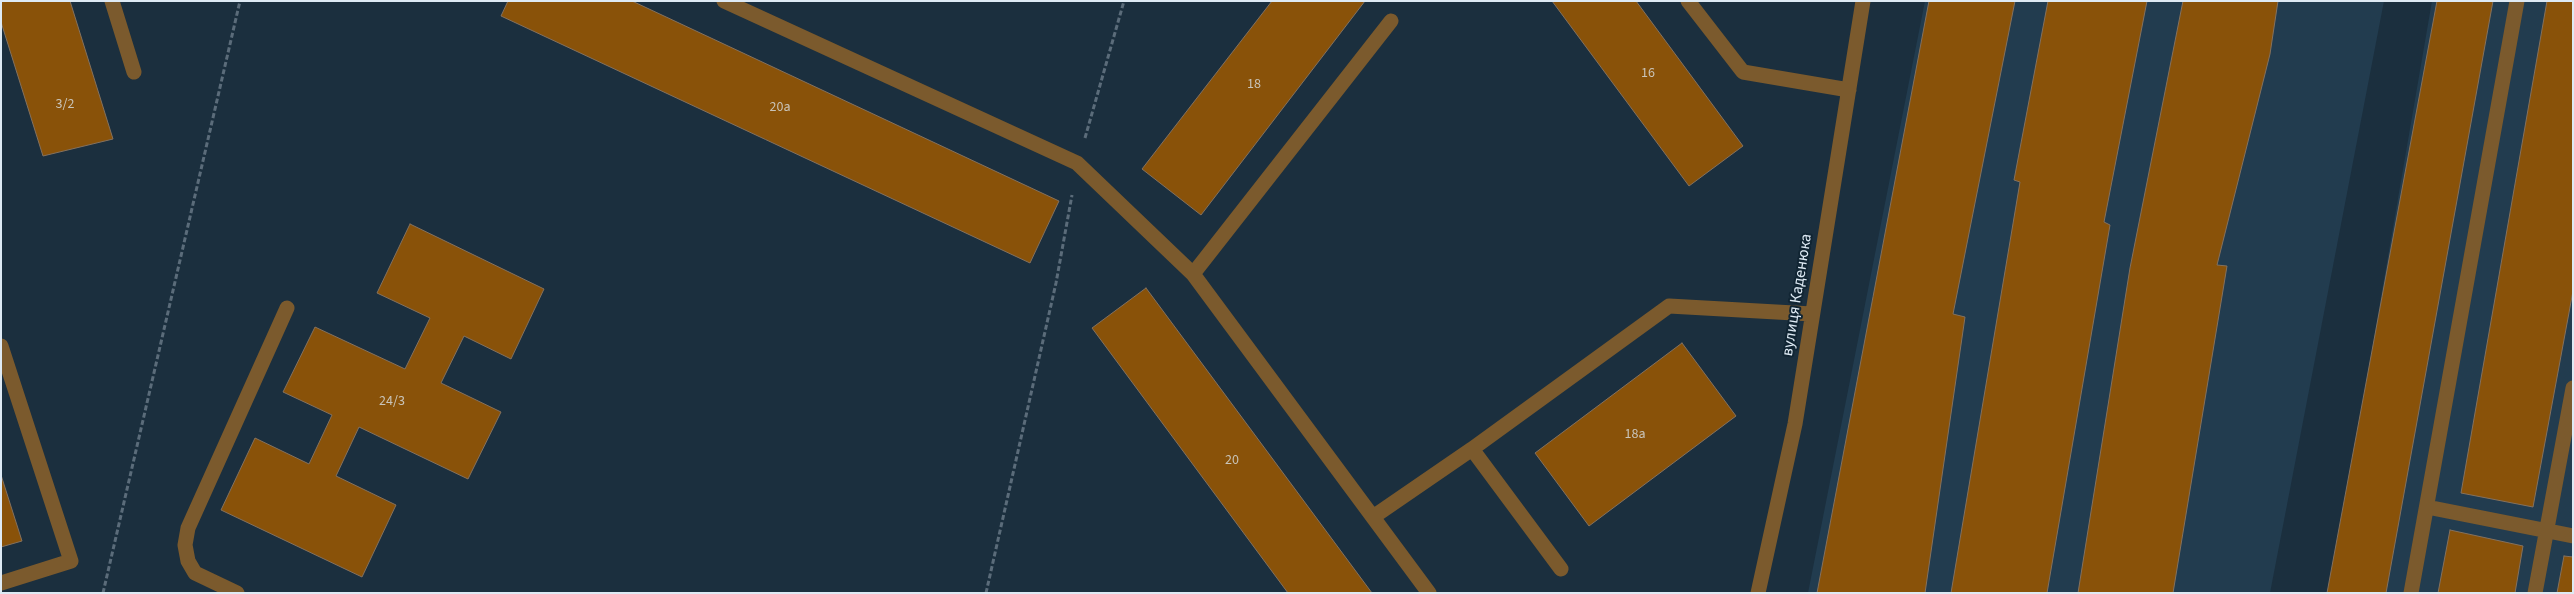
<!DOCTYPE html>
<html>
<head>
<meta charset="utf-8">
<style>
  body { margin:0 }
  #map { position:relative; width:2574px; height:594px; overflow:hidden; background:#1b2f3e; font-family:"Source Sans 3",sans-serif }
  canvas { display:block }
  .frame { position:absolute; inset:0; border:2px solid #deeaf4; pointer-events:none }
</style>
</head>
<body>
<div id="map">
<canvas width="2574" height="594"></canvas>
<div class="frame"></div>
</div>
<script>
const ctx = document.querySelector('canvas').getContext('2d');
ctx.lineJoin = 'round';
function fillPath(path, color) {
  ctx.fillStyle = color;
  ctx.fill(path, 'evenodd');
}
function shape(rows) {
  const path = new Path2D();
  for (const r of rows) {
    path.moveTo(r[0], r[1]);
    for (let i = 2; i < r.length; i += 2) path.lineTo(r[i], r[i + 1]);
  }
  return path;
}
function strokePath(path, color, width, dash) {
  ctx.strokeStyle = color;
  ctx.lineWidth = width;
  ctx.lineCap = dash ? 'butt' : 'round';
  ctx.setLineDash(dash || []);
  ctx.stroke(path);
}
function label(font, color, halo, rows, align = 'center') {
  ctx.font = font + ' "Source Sans 3",sans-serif';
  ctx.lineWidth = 4;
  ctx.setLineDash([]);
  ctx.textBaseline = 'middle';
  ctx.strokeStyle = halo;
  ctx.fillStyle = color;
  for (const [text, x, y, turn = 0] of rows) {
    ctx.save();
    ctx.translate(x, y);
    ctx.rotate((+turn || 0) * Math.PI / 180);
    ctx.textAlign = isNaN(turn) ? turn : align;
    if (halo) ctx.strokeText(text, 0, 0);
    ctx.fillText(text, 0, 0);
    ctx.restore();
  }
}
const built = shape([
  [1925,1,2384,1,2270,593,1808,593],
  [2432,1,2573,1,2573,593,2330,593]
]);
const building = shape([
  [1,1,70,1,113,139,43,156,1,22,1,1],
  [508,1,632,1,1059,201,1030,263,501,16,508,1],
  [1272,1,1365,1,1201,215,1142,169,1272,1],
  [1552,1,1636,1,1743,146,1689,186,1552,1],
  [1929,1,2015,1,1953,314,1965,317,1925,593,1817,593,1929,1],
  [2048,1,2147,1,2104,222,2110,225,2047,593,1951,593,2020,182,2014,180,2048,1],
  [2183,1,2278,1,2270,54,2217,265,2227,266,2173,593,2078,593,2130,268,2183,1],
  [2437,1,2493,1,2386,593,2327,593,2437,1],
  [2547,1,2573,1,2573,291,2533,507,2461,493,2547,1],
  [410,224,544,289,511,359,464,336,441,383,501,412,468,479,359,427,336,476,396,505,362,577,221,510,255,438,309,464,332,415,283,392,315,327,405,369,430,318,377,293,410,224],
  [1146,288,1372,593,1288,593,1092,328,1146,288],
  [1682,343,1736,416,1589,526,1535,453,1682,343],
  [1,475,22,541,1,547,1,475],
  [2450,530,2523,546,2515,593,2438,593,2450,530],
  [2564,556,2573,557,2573,593,2557,593,2564,556]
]);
const path = shape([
  [1085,138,1124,1],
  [103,593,240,1],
  [986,593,1056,283,1072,195]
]);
const minor = shape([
  [112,1,134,72],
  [724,1,1077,163,1193,274,1429,593],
  [1688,1,1743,72,1849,90],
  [1193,274,1391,21],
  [1,346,71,561,1,583],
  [1472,449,1669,306,1812,314],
  [2427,507,2573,536],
  [1373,517,1472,449,1561,569],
  [237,593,195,573,188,561,185,545,188,528,287,308],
  [1758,593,1795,424,1863,1],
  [2411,593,2517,1],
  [2535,593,2573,388]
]);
const numberNames = [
  ["16",1648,74],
  ["18",1254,85],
  ["3/2",65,105],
  ["20а",780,108],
  ["24/3",392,402],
  ["18а",1635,435],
  ["20",1232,461]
];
const streetNames = [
  ["вулиця Каденюка",1798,295,-81]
];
fillPath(built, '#223c4f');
fillPath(building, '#895209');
strokePath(building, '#84715e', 1);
strokePath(path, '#5b6c7a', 3, [5, 2.5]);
strokePath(minor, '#7b5a2d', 15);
label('14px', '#c9c4b9', null, numberNames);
label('16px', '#deeaf4', '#112533', streetNames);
</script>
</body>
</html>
